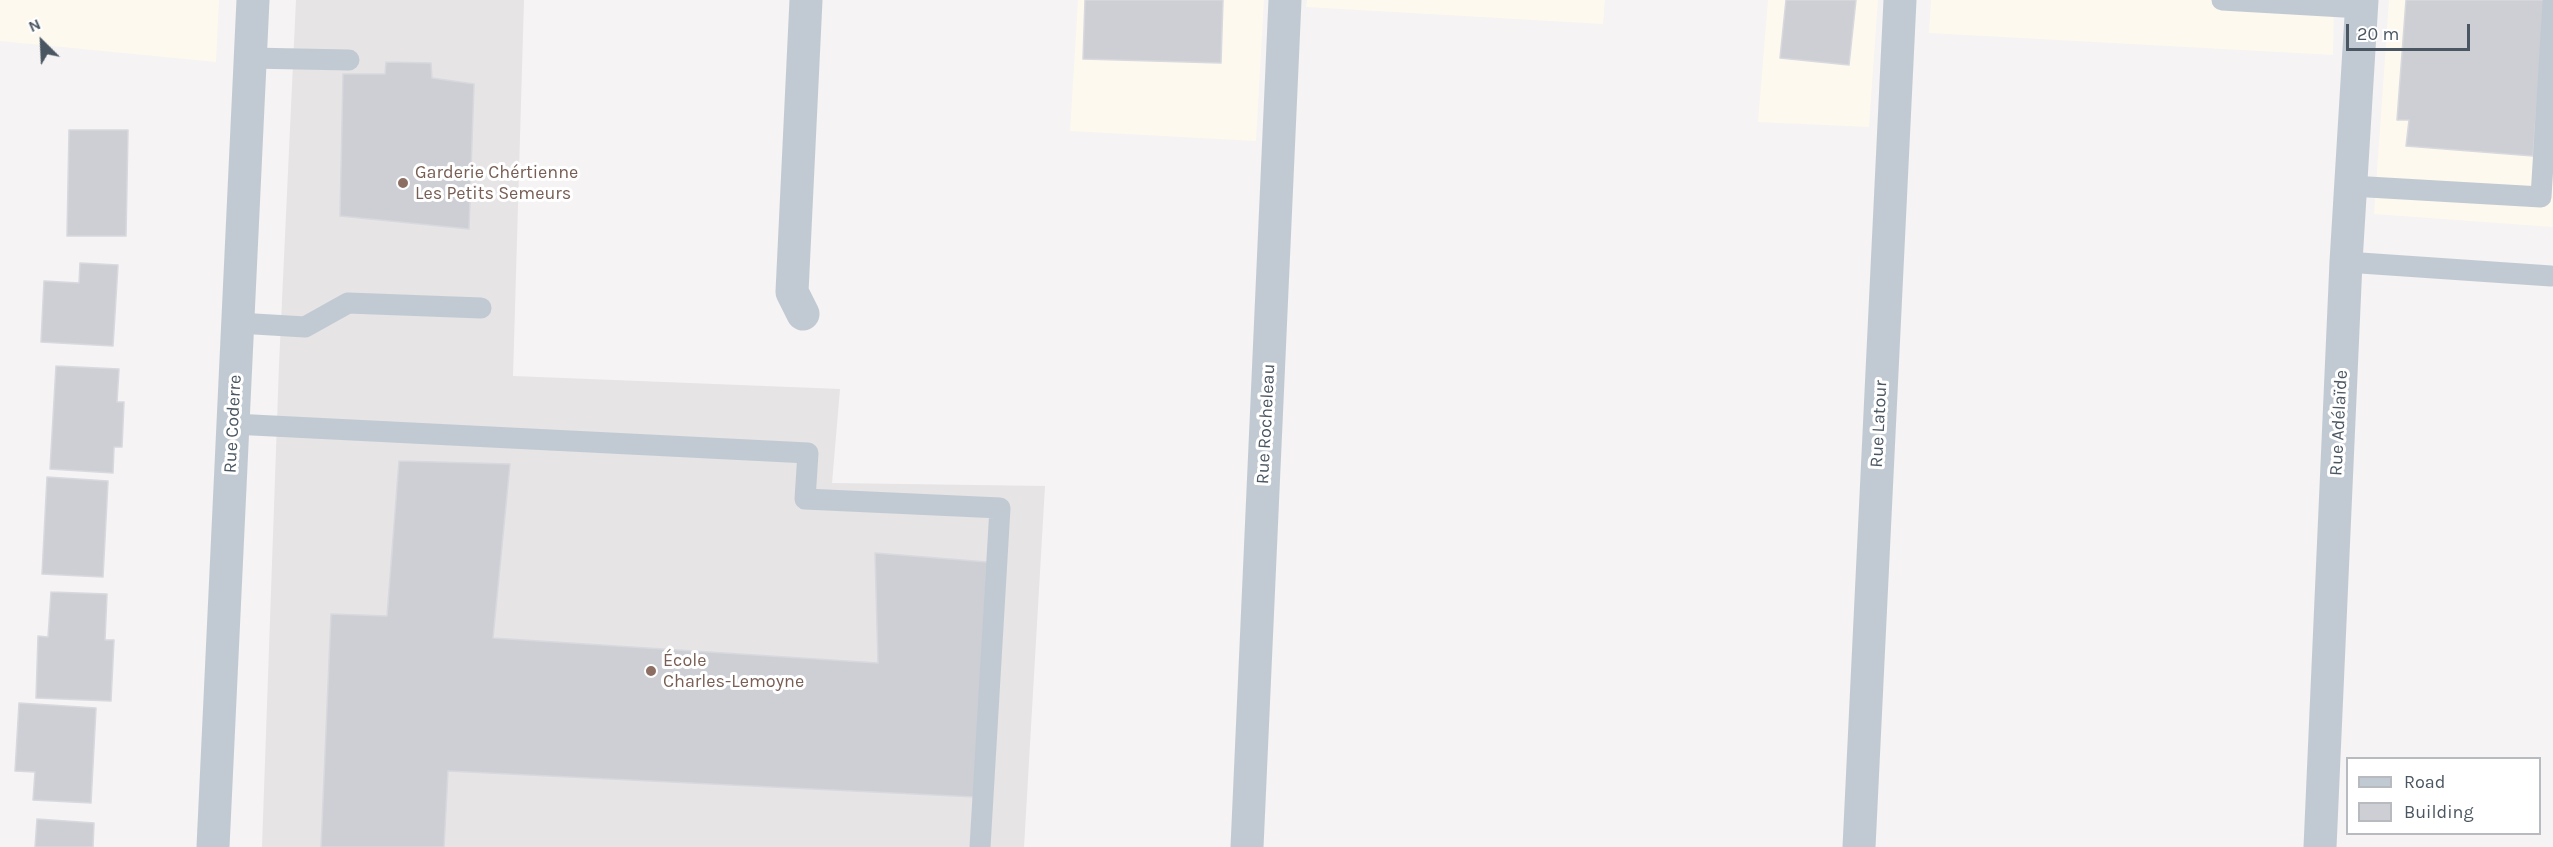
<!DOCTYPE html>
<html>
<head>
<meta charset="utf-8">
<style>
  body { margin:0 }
  #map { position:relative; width:2553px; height:847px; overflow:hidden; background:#f5f3f3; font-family:Karla,sans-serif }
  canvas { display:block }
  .legend { position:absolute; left:2346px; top:757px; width:195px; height:78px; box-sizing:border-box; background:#fff; border:2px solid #b7bbc0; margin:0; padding:8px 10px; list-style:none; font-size:18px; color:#4a5661 }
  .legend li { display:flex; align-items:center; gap:12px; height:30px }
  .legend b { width:30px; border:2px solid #b7bbc0 }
  .north { position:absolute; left:12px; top:12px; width:60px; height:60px; -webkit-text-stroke:4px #fff; paint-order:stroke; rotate:336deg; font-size:16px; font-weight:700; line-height:24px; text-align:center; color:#4a5661 }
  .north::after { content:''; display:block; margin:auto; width:21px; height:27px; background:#4a5661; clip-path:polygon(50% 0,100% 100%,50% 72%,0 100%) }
  .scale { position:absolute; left:2346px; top:24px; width:124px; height:27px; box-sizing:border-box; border:3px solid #4a5661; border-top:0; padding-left:8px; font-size:18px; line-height:21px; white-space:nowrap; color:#4a5661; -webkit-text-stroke:4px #fff; paint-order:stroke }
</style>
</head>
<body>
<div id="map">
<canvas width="2553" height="847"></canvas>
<ul class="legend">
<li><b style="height:8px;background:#c1cad2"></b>Road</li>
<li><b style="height:16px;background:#cdcfd5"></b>Building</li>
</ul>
<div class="north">N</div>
<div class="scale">20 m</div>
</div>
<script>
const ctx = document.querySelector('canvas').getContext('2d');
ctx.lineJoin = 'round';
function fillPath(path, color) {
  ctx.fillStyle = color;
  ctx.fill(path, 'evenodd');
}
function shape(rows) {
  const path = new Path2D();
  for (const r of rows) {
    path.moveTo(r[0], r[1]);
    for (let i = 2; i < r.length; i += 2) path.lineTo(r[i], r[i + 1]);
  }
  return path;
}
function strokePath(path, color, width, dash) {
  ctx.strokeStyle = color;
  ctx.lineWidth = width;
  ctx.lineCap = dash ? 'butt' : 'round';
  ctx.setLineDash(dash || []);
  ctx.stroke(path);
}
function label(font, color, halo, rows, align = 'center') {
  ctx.font = font + ' Karla,sans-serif';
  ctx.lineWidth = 6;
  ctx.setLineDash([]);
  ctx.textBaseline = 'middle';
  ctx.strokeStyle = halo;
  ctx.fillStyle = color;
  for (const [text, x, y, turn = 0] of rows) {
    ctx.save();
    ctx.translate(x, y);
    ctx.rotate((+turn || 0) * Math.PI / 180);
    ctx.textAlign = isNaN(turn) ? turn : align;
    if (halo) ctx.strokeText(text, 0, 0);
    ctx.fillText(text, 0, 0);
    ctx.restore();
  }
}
const commercial = shape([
  [0,0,219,0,216,62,0,41],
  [1078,0,1264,0,1256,141,1070,131],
  [1307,0,1605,0,1603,24,1306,7],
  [1768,0,1878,0,1869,127,1758,122],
  [1931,0,2334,0,2333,55,1929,33],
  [2389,0,2553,0,2553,227,2374,214]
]);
const education = shape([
  [296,0,524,0,513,376,840,389,832,483,1045,486,1024,847,262,847,279,365]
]);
const building = shape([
  [1085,0,1223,0,1221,63,1083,59,1085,0],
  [1786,0,1856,0,1849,65,1780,58,1786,0],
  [2406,0,2545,0,2533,156,2406,146,2409,120,2397,120,2406,0],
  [386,62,431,63,432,78,474,84,469,229,340,216,343,74,385,74,386,62],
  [69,130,128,130,126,236,67,236,69,130],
  [80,263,118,265,113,346,41,342,44,281,79,283,80,263],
  [56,366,119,369,117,402,124,402,122,447,114,447,113,473,50,469,56,366],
  [399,461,510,464,493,638,878,663,875,553,987,562,975,797,448,771,444,847,321,847,331,614,387,616,399,461],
  [47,477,108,481,103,577,42,574,47,477],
  [51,592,107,594,105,640,114,640,111,701,36,698,38,636,48,637,51,592],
  [19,703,96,708,91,803,33,800,35,772,15,771,19,703],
  [37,819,94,823,93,847,35,847,37,819]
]);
const service = shape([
  [2222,0,2361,8],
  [250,58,349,60],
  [2351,186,2541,197,2553,2],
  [2346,262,2551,276],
  [238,323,305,327,348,303,481,308],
  [233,424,808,453,805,499,1000,508,980,847]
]);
const minor = shape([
  [803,314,792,292,806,0],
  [213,847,253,0],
  [1247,847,1285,0],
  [1859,847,1900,0],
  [2320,847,2346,262,2362,0]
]);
const markers = [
  [403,183,6,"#8d6e63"],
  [651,671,6,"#8d6e63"]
];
const educationNames = [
  ["Garderie Chértienne",415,173],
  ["Les Petits Semeurs",415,194],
  ["École",663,661],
  ["Charles-Lemoyne",663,682]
];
const streetNames = [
  ["Rue Adélaïde",2339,423,-87],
  ["Rue Coderre",233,424,-87],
  ["Rue Rocheleau",1266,424,-87],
  ["Rue Latour",1879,424,-87]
];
fillPath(commercial, '#fdf9ef');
fillPath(education, '#e6e4e5');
fillPath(building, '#cdcfd5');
strokePath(building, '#d7d9de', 1.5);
strokePath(service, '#c1cad2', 21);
strokePath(minor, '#c1cad2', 33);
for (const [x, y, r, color] of markers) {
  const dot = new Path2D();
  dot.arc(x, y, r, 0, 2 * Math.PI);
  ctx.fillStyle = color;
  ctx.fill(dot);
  strokePath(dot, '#fff', 2);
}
label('18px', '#785e54', '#fff', educationNames, 'left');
label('18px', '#4a5661', '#fff', streetNames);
</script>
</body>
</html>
